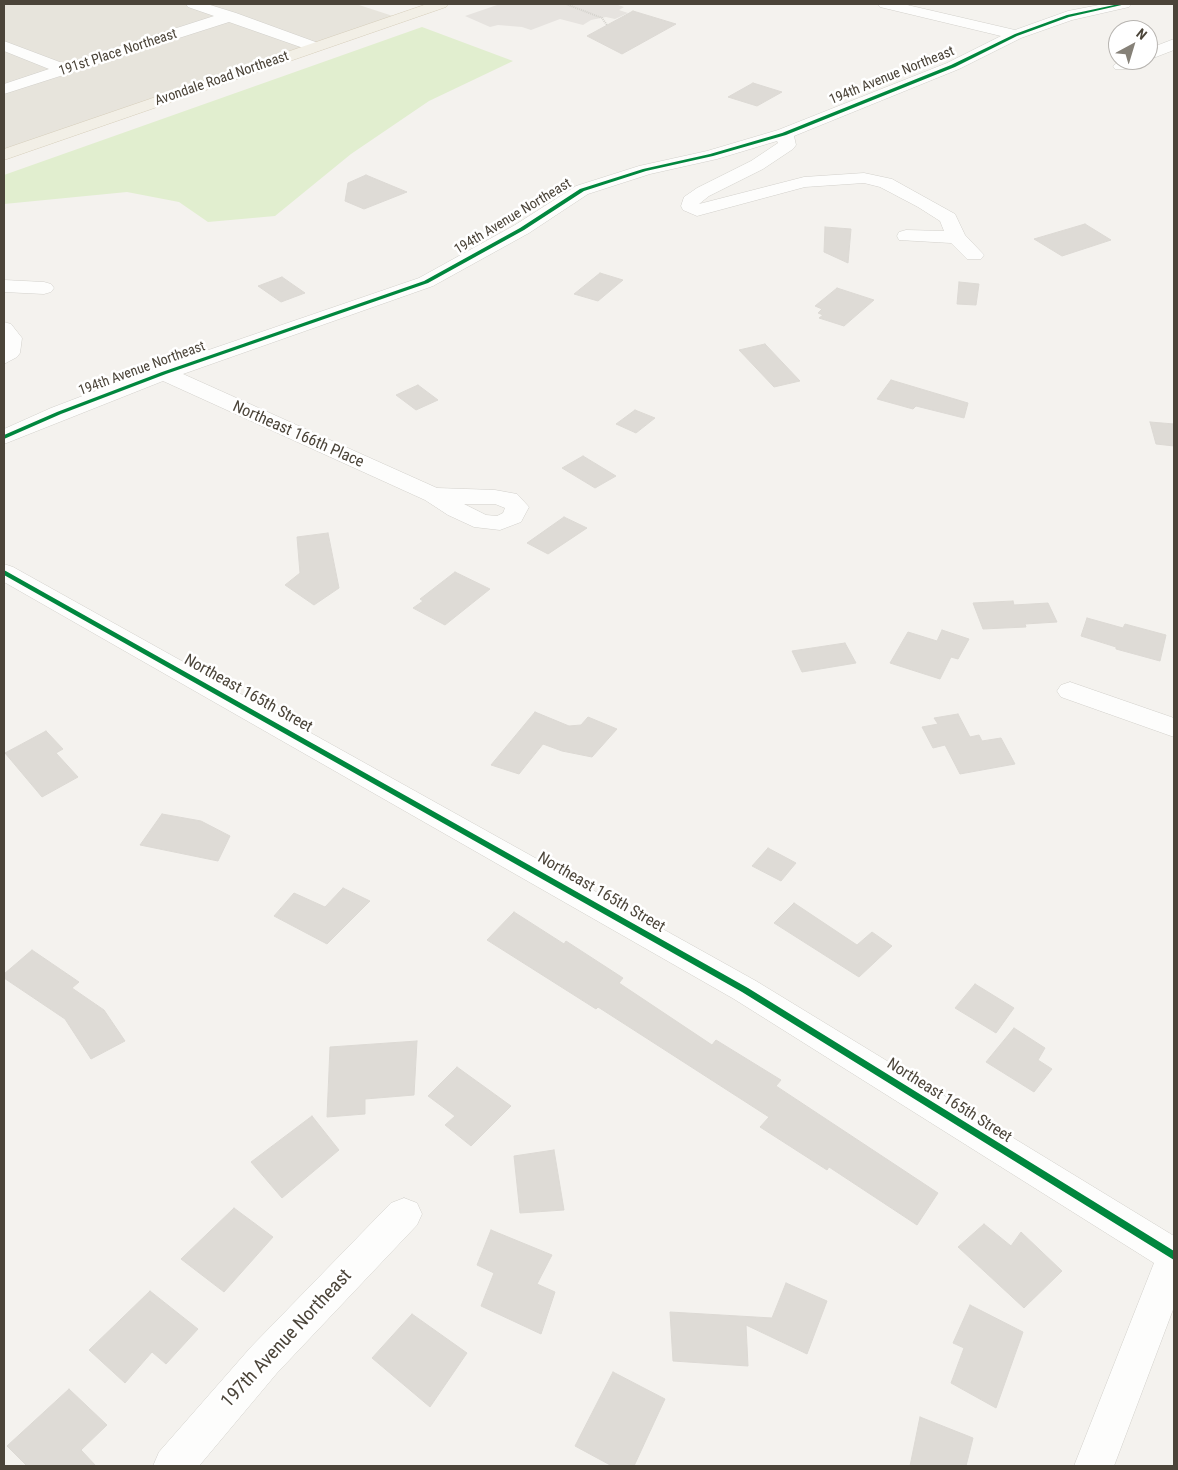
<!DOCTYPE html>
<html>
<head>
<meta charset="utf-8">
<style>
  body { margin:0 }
  #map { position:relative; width:1178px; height:1470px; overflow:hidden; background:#f4f2ee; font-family:"Roboto Condensed",sans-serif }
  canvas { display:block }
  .frame { position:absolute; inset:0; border:5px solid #4b4439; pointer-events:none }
  .north { position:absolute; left:1108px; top:20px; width:50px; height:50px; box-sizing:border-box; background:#fff; border:1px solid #b7b4b0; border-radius:50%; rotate:39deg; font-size:14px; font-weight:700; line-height:20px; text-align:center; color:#4b4439 }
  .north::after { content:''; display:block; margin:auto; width:18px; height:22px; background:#868178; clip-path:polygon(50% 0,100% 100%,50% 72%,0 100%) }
</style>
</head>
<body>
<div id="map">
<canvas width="1178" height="1470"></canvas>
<div class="frame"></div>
<div class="north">N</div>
</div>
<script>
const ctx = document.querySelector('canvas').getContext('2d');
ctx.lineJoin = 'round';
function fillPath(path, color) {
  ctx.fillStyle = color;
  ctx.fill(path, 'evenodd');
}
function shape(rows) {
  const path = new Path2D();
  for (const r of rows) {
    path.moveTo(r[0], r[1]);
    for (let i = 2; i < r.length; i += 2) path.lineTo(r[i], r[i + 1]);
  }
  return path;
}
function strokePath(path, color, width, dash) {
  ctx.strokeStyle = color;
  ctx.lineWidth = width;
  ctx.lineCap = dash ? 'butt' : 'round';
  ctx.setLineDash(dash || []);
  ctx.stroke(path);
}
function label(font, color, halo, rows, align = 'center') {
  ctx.font = font + ' "Roboto Condensed",sans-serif';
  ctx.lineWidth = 5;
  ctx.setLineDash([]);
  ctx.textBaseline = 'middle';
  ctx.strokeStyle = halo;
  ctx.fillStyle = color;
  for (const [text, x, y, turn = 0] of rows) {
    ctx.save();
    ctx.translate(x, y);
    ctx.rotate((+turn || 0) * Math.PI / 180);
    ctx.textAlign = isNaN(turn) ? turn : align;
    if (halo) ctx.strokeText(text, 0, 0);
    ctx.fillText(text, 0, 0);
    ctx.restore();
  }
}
const residential = shape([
  [4,4,356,4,399,18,4,156]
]);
const green = shape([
  [422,27,513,61,429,101,351,154,275,216,208,222,179,202,127,192,4,204,4,175]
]);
const parking = shape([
  [500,4,615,4,624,7,619,10,628,13,615,19,606,17,591,20,583,25,560,19,531,30,522,27,498,25,490,27,465,16]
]);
const building = shape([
  [633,11,676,24,622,54,587,36,633,11],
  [753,83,782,92,757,106,728,97,753,83],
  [366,175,407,192,364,209,345,201,348,183,366,175],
  [1085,224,1111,240,1062,256,1034,239,1085,224],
  [825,227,851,229,848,263,824,252,825,227],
  [600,273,623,280,598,301,574,294,600,273],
  [282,277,305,293,281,302,258,286,282,277],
  [959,282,979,284,976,305,957,304,959,282],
  [837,288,874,300,844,326,819,318,823,315,818,313,822,309,815,306,837,288],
  [765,344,800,381,774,387,739,350,765,344],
  [891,380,968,403,964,418,916,406,913,409,877,399,891,380],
  [418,385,438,400,416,410,396,395,418,385],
  [635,410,655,418,636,433,616,424,635,410],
  [1150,422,1174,424,1174,446,1156,444,1150,422],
  [583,456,616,476,595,488,562,468,583,456],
  [564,517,587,528,548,554,527,543,564,517],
  [328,533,339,588,314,605,285,585,300,573,297,537,328,533],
  [455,572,490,589,445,625,413,608,423,601,420,599,455,572],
  [1013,601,1014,605,1048,603,1057,622,1025,624,1026,627,983,629,973,603,1013,601],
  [1087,618,1123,628,1125,624,1166,635,1160,661,1116,649,1116,647,1081,636,1087,618],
  [942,630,969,639,958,659,951,657,940,679,890,663,908,632,937,641,942,630],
  [845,643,856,663,802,672,792,651,845,643],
  [535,712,569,726,581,725,588,717,617,729,592,757,562,751,543,744,519,774,491,765,535,712],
  [958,714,970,737,979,735,982,741,1001,738,1015,764,960,774,945,745,933,748,922,727,938,724,934,718,958,714],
  [46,731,63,749,56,753,78,777,42,797,5,753,46,731],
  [162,814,201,821,230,836,218,861,140,845,162,814],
  [768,848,796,863,781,881,752,866,768,848],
  [343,888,370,901,327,944,274,916,294,893,325,907,343,888],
  [794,903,857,945,872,932,892,946,859,977,774,923,794,903],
  [514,912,564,944,566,941,623,978,619,983,712,1045,716,1040,781,1080,776,1086,938,1193,917,1225,829,1167,827,1170,760,1127,769,1117,598,1007,596,1009,487,940,514,912],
  [32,950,79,982,72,988,104,1010,125,1041,91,1059,65,1019,4,978,4,974,32,950],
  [975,984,1014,1008,996,1033,955,1008,975,984],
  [1014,1028,1045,1048,1038,1060,1052,1069,1034,1092,986,1062,1014,1028],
  [417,1041,414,1095,365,1099,365,1114,327,1117,330,1047,417,1041],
  [457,1067,511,1106,471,1146,445,1125,455,1116,428,1096,457,1067],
  [312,1116,339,1150,282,1198,251,1162,312,1116],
  [554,1150,564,1210,520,1213,514,1156,554,1150],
  [234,1208,273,1237,224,1292,181,1259,234,1208],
  [984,1224,1011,1246,1021,1232,1062,1271,1024,1308,958,1247,984,1224],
  [491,1230,552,1255,537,1284,555,1292,541,1334,481,1306,494,1273,477,1265,491,1230],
  [786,1283,827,1301,807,1354,746,1325,748,1366,673,1361,670,1312,772,1318,786,1283],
  [150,1291,198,1329,166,1364,152,1352,125,1383,89,1350,150,1291],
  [970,1305,1023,1332,996,1408,951,1383,964,1348,953,1343,970,1305],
  [412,1314,467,1353,430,1407,372,1358,412,1314],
  [613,1372,665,1399,634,1466,612,1466,575,1446,613,1372],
  [69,1389,107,1425,81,1450,96,1466,27,1466,7,1446,69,1389],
  [920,1417,973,1438,966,1466,910,1466,920,1417]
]);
const path = shape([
  [566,4,602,18,607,25]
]);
const minor = shape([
  [186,4,207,4,236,13,321,44,323,47,315,52,309,50,229,22,4,94,4,84,49,69,4,51,4,41,65,64,214,16,188,7,186,4],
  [878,4,903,4,1015,30,1068,11,1104,4,1132,4,1129,7,1072,20,1021,38,959,69,794,136,796,145,793,149,763,169,709,196,699,204,804,177,864,173,892,179,955,214,965,235,984,255,981,259,967,259,951,243,899,240,897,236,899,232,906,230,944,231,940,221,918,207,880,187,864,183,805,187,697,216,683,210,681,206,684,197,697,188,751,161,778,143,777,141,717,159,650,174,588,194,529,233,433,286,183,374,437,488,495,490,517,494,529,507,521,522,500,530,474,527,448,515,425,500,163,381,4,444,4,429,51,408,156,368,419,278,515,225,576,186,639,166,707,151,778,130,947,63,1001,36,880,7,878,4],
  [464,504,495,504,505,508,503,513,497,516,486,515,464,504],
  [1174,39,1174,50,1148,60,1148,49,1174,39],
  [1121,60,1143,60,1141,63,1127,69,1115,69,1113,66,1121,60],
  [4,280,44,282,51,284,54,288,51,292,44,294,4,292,4,280],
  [4,322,11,324,22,338,20,353,17,357,4,364,4,322],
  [4,564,13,567,756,981,1174,1236,1174,1307,1114,1466,1074,1466,1154,1263,734,999,4,582,4,564],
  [1070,682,1174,718,1174,737,1061,697,1057,691,1061,685,1070,682],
  [404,1198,417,1203,422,1214,417,1225,277,1373,199,1466,153,1466,159,1452,251,1347,391,1203,404,1198]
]);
const major = shape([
  [427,4,449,4,446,7,4,160,4,149,427,4]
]);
const cycleway = shape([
  [1119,4,1126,4,1069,17,1017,36,955,67,786,135,713,156,646,171,584,191,524,230,428,283,166,374,61,414,4,439,4,435,57,412,162,372,424,281,520,228,580,189,643,169,710,154,782,133,951,65,1015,34,1067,15,1119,4],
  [4,570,748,988,1174,1251,1174,1260,742,992,4,575,4,570]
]);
const farStreetnames = [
  ["191st Place Northeast",118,53,-18],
  ["194th Avenue Northeast",892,76,-22],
  ["Avondale Road Northeast",222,79,-19],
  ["194th Avenue Northeast",513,217,-31],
  ["194th Avenue Northeast",142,369,-20]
];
const streetNames = [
  ["Northeast 166th Place",298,435,24],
  ["Northeast 165th Street",248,694,29],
  ["Northeast 165th Street",601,893,30],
  ["Northeast 165th Street",949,1101,32]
];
const nearStreetnames = [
  ["197th Avenue Northeast",287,1339,-47]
];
fillPath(residential, '#e7e4dc');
fillPath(green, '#e1eecf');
fillPath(parking, '#e6e3df');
fillPath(building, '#dedbd6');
strokePath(building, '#dcd9d4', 1);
strokePath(minor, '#d2d0cb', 1);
strokePath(major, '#d6cebb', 1);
strokePath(path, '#d3d2cc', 2, [1, 1]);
fillPath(minor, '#fdfdfc');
fillPath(major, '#f2efe6');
fillPath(cycleway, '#00873e');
label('14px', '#4b4439', '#fff', farStreetnames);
label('16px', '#4b4439', '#fff', streetNames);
label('19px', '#4b4439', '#fff', nearStreetnames);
</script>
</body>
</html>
